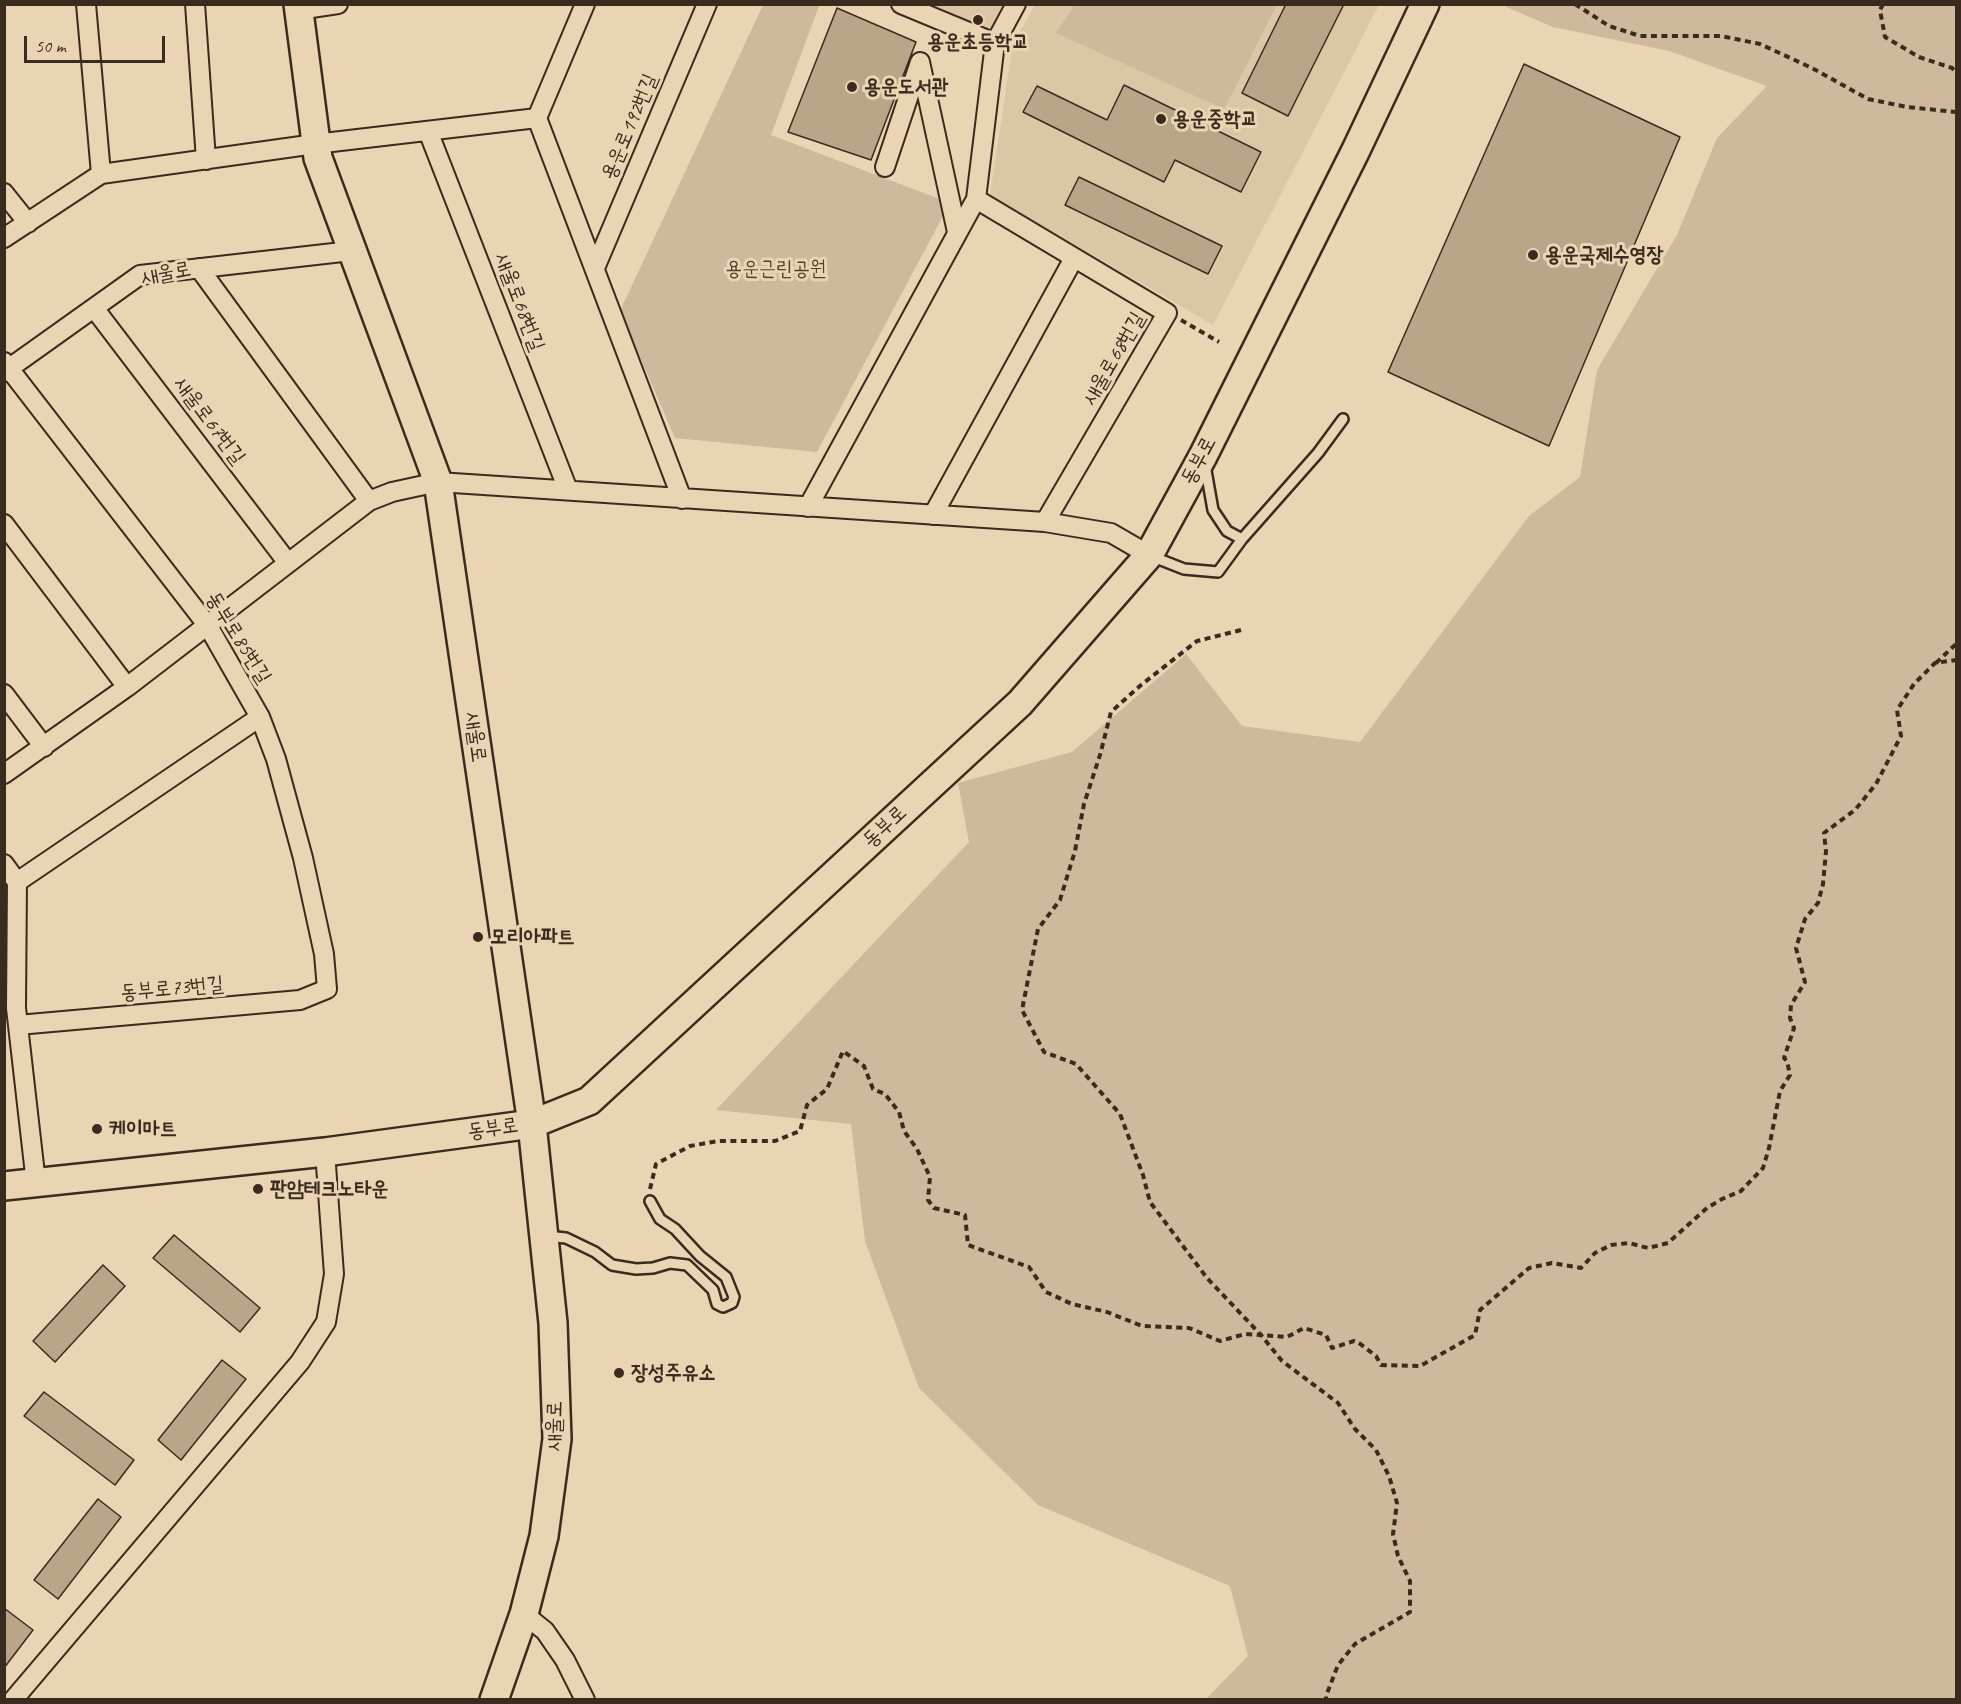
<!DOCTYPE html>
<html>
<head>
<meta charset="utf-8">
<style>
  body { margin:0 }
  #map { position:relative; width:1961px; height:1704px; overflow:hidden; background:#ebd4b3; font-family:Caveat,sans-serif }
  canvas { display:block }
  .frame { position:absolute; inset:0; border:6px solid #3b2a1e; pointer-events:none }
  .scale { position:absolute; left:24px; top:36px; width:141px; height:27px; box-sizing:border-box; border:3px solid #3b2a1e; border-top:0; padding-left:8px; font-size:18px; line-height:21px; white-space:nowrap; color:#3b2a1e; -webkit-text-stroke:4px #ebd4b3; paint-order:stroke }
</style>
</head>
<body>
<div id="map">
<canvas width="1961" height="1704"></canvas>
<div class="frame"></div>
<div class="scale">50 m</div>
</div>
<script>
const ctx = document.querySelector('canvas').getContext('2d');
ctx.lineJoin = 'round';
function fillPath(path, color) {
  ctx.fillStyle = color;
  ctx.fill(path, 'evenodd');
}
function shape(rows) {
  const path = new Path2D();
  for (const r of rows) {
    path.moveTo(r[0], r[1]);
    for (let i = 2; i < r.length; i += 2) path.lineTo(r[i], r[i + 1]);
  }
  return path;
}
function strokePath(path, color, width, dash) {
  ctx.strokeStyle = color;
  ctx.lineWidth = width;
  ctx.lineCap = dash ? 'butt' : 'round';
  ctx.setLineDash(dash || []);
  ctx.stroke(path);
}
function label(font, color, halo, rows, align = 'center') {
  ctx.font = font + ' Caveat,"Poor Story",sans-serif';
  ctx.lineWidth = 6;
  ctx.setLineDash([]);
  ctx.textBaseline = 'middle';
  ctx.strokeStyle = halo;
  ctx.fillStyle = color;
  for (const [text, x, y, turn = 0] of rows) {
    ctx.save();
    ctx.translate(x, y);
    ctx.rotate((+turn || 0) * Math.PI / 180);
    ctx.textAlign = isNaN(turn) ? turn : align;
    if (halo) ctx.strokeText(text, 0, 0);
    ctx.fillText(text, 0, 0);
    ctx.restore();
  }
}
const built = shape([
  [918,5,1008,5,993,36],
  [1035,5,1379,5,1213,325,990,195,1013,43]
]);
const green = shape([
  [816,4,819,6,771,135,950,203,817,452,675,438,620,311,763,5],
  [1075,4,1277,4,1277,5,1224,109,1056,33],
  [1502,5,1956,5,1956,1699,1206,1699,1248,1656,1230,1586,1038,1505,919,1388,865,1241,851,1124,716,1110,969,842,958,783,1072,752,1186,654,1242,726,1360,742,1529,516,1580,477,1597,370,1677,235,1717,138,1767,86,1669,51,1553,27]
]);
const building = shape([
  [1286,4,1344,4,1288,116,1242,93,1286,4],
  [837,8,916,42,871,160,788,132,837,8],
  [1524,64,1680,137,1549,446,1388,372,1524,64],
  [1124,85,1261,152,1241,192,1175,160,1164,182,1023,112,1037,86,1107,120,1124,85],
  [1079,177,1222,246,1208,274,1065,205,1079,177],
  [174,1235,260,1308,240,1332,153,1258,174,1235],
  [103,1265,125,1286,55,1362,33,1341,103,1265],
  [222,1360,246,1379,181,1460,158,1440,222,1360],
  [44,1392,134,1460,115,1485,24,1416,44,1392],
  [98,1499,121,1517,58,1599,34,1580,98,1499],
  [4,1608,33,1630,4,1668,4,1608]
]);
const path = shape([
  [1575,4,1609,26,1640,36,1721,36,1760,44,1812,68,1868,99,1907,107,1956,112],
  [1883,4,1880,10,1885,37,1919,57,1952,68,1956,72],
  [1181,320,1219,342],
  [1241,630,1197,641,1141,685,1111,712,1100,755,1084,804,1075,851,1060,900,1038,929,1022,1010,1044,1052,1076,1064,1120,1114,1143,1175,1150,1202,1207,1278,1261,1335,1282,1361,1338,1403,1355,1429,1376,1450,1389,1476,1397,1503,1393,1534,1398,1556,1410,1581,1410,1612,1355,1644,1338,1665,1326,1696,1326,1700],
  [1936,663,1956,644],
  [650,1189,656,1164,690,1146,718,1141,775,1141,800,1131,807,1105,827,1089,843,1051,864,1066,873,1089,885,1094,899,1112,904,1131,917,1149,930,1177,928,1200,934,1208,965,1215,968,1245,1029,1267,1046,1292,1072,1304,1107,1312,1142,1326,1189,1328,1220,1341,1245,1334,1287,1337,1304,1328,1326,1335,1332,1348,1354,1341,1359,1343,1376,1356,1381,1365,1420,1366,1475,1335,1480,1310,1529,1268,1552,1263,1581,1268,1595,1253,1611,1245,1629,1243,1648,1248,1668,1243,1707,1208,1722,1199,1741,1191,1763,1168,1769,1148,1780,1091,1790,1075,1787,1061,1784,1058,1794,1028,1790,1018,1791,1005,1805,982,1796,948,1805,919,1818,903,1823,884,1826,851,1824,833,1855,810,1876,784,1901,736,1897,710,1914,684,1935,663,1956,660]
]);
const lane = shape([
  [1205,465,1213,510,1227,531,1242,539],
  [1151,556,1184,569,1218,572,1242,539,1318,453,1343,419],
  [546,1236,566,1238,595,1252,612,1265,636,1269,653,1268,670,1263,687,1265,713,1290,717,1304,723,1307,732,1303,734,1297,726,1277,700,1256,675,1229,660,1219,650,1201]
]);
const street = shape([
  [86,4,101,174],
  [195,4,206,160],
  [585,4,537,118,682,499],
  [901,4,995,43],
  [298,10,338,4],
  [428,131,568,490],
  [885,167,920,62,957,232],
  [4,193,28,223],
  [976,199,1167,313,1045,522],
  [4,238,101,174,315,144,537,118],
  [199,268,369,501],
  [595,268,707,4],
  [94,308,288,563],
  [4,362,208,626,260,717,276,759,303,858,324,954,327,989,300,1000,18,1025],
  [4,372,140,275,351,251],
  [808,507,976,199,995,43,1016,4],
  [933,515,1074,258],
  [4,524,127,687],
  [4,694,44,747],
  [4,774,127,687,369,501,392,492,438,482,1045,522,1111,533,1149,555],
  [4,864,17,882,16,1008,36,1183],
  [17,882,260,717],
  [524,1614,545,1631,565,1660,585,1700],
  [13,1700,300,1362,326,1322,334,1274,325,1152]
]);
const secondary = shape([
  [298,4,318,158,438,482,532,1124,553,1323,557,1439,544,1536,524,1614,494,1700],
  [4,1186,325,1152,532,1124,589,1101,1020,703,1149,555,1203,456,1356,150,1425,4]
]);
const markers = [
  [978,20,6,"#3b2a1e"],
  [852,87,6,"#3b2a1e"],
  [1161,119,6,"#3b2a1e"],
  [1533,255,6,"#3b2a1e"],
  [478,937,6,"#3b2a1e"],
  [97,1129,6,"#3b2a1e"],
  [258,1189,6,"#3b2a1e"],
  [619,1373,6,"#3b2a1e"]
];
const poiNames = [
  ["용운초등학교",978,42,"center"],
  ["용운도서관",864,87],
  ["용운중학교",1173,119],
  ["용운국제수영장",1545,255],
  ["모리아파트",490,937],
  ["케이마트",109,1129],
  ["판암테크노타운",270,1189],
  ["장성주유소",631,1373]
];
const streetNames = [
  ["용운로192번길",630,127,-67],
  ["새울로",166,274,-11],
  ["새울로68번길",519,302,69],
  ["새울로68번길",1114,359,-60],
  ["새울로67번길",209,421,53],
  ["동부로",1199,461,-62],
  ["동부로85번길",238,638,58],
  ["새울로",475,737,82],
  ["동부로",885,827,-43],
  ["동부로73번길",172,989,-5],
  ["동부로",493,1129,-8],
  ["새울로",555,1426,-89]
];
const parkNames = [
  ["용운근린공원",776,269]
];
fillPath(built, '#dcc6a6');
fillPath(green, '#cfb89b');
fillPath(building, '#baa589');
strokePath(building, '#3b2a1e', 1.5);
strokePath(lane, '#3b2a1e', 14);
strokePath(street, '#3b2a1e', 22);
strokePath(secondary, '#3b2a1e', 32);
strokePath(path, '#3b2a1e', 4, [6, 4.5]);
strokePath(lane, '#ebd4b3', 9);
strokePath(street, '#ebd4b3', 18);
strokePath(secondary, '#ebd4b3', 27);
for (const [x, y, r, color] of markers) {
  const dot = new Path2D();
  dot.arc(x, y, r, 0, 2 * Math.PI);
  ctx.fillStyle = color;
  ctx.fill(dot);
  strokePath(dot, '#ebd4b3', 2);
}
label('bold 21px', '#3b2a1e', '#ebd4b3', poiNames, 'left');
label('21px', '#3b2a1e', '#ebd4b3', streetNames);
label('21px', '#513f31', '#ebd4b3', parkNames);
</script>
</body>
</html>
